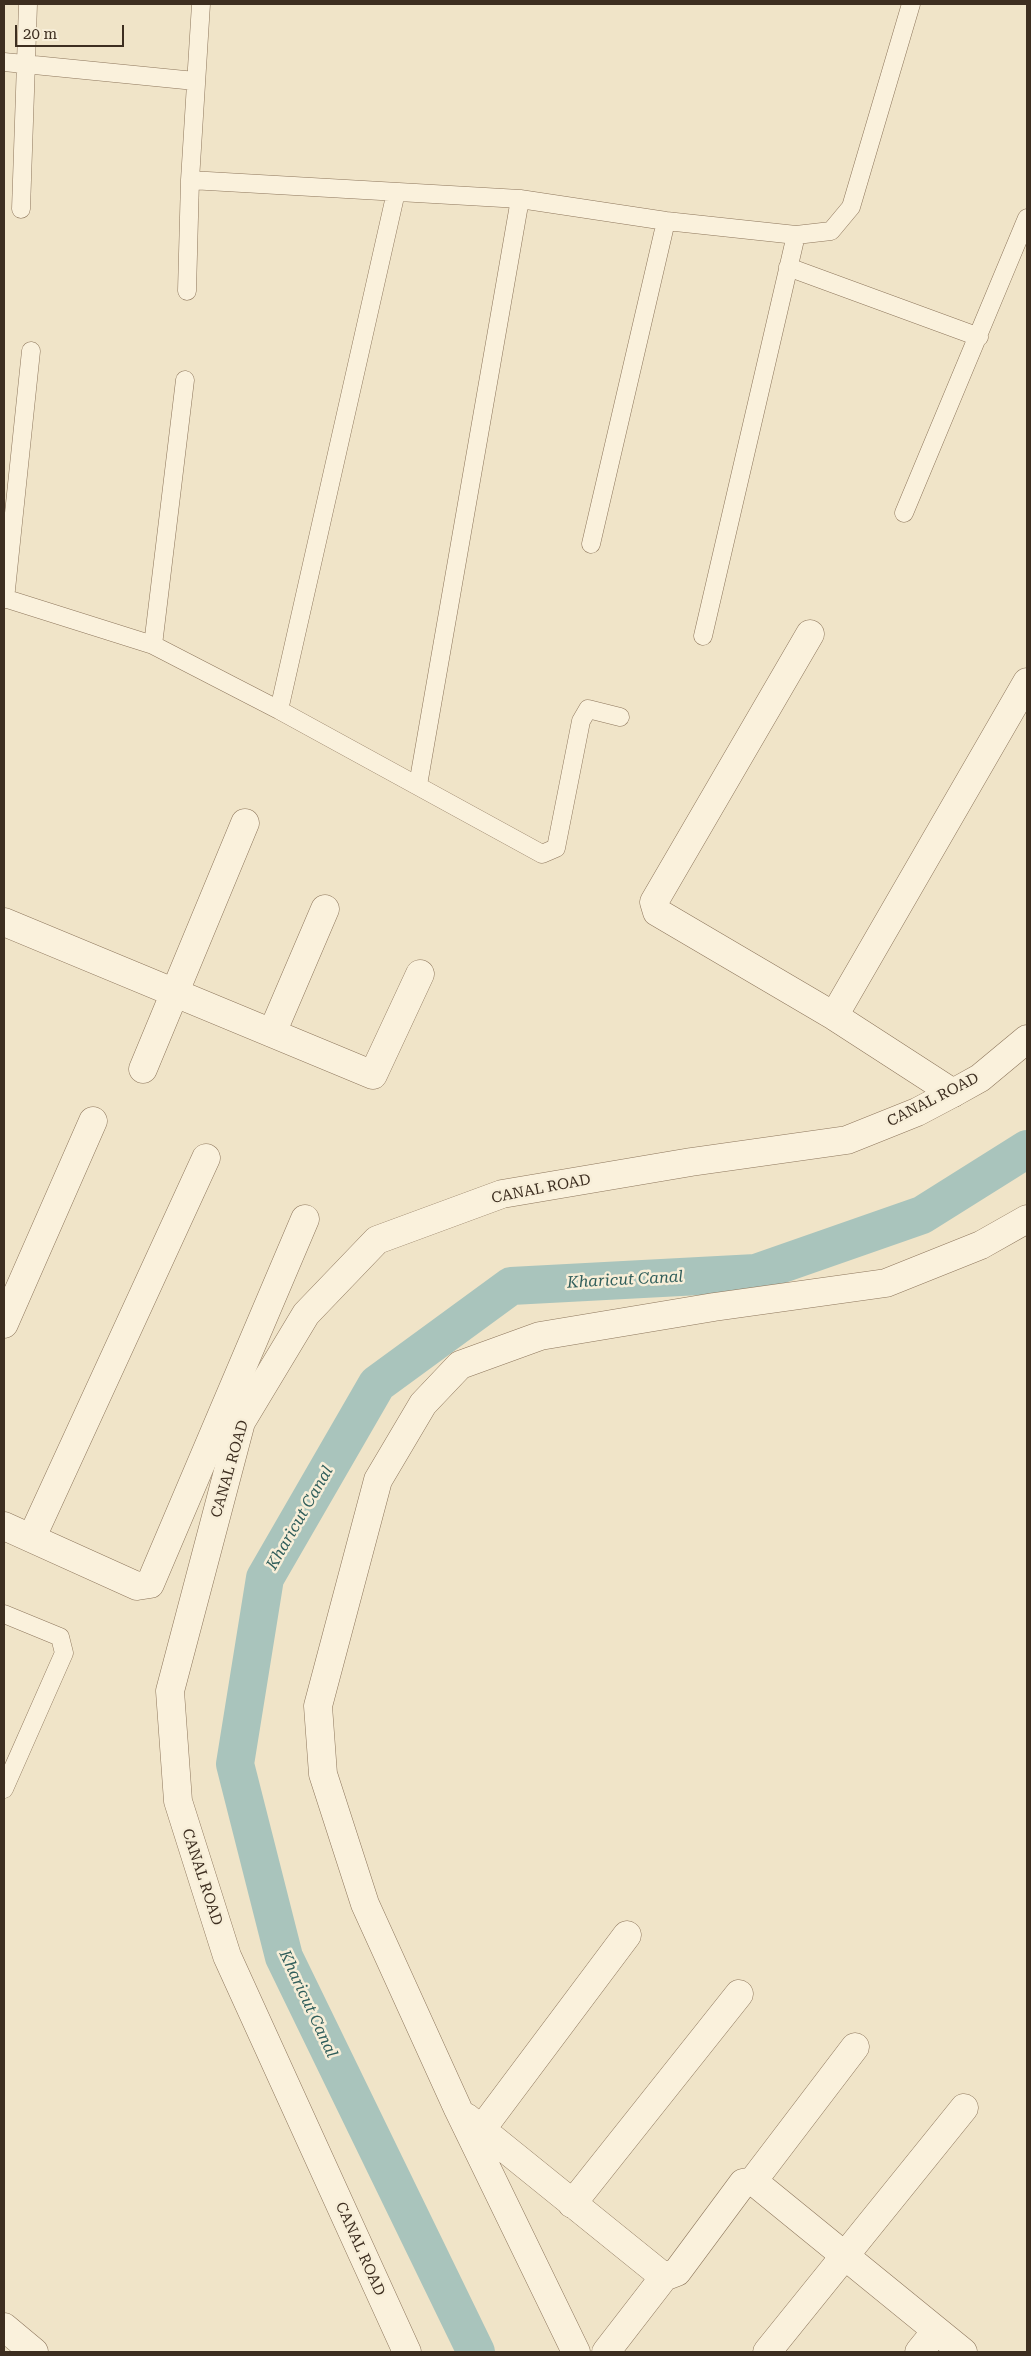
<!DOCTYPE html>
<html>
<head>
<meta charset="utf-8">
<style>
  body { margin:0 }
  #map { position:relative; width:1031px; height:2356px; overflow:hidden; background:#f0e4c8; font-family:"Roboto Serif",serif }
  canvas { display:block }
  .frame { position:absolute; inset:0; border:5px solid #3d2e20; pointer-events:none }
  .scale { position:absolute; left:15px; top:25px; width:109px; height:22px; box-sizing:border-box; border:2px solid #3d2e20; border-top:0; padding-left:6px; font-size:15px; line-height:18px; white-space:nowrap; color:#3d2e20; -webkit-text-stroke:4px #f7eed8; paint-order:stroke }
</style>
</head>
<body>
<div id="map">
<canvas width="1031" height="2356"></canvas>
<div class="frame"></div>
<div class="scale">20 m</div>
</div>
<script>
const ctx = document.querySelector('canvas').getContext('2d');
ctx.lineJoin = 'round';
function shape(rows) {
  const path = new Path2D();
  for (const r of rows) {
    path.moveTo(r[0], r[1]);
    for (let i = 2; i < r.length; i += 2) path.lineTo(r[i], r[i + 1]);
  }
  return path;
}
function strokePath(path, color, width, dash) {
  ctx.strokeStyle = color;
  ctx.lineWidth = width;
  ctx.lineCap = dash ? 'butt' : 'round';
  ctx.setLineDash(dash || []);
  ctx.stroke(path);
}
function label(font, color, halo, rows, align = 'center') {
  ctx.font = font + ' "Roboto Serif",serif';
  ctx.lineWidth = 5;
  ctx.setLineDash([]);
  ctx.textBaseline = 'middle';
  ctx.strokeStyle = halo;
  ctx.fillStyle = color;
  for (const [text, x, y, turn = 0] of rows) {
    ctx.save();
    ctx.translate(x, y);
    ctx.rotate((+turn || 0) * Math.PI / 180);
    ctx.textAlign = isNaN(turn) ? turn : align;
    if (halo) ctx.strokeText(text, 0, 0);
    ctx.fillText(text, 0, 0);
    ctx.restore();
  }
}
const canal = shape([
  [476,2352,284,1957,235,1764,265,1578,377,1384,511,1286,756,1273,922,1215,1027,1149]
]);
const service = shape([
  [4,62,195,81],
  [190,180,520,199,666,221,796,235,831,231,851,207,911,4],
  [21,209,28,4],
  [788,267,979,337],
  [187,291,190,180,201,4],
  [904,513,1027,218],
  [591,544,666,221],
  [4,598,153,645,279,710,542,854,556,848,581,721,588,709,620,717],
  [5,599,31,351],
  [703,636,796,235],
  [153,645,185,380],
  [279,710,396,192],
  [418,785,520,199],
  [4,1614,60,1637,64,1653,4,1789]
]);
const minor = shape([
  [810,634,654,902,657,912,834,1016,1027,682],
  [4,922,373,1075,420,974],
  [834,1016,953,1093],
  [272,1033,325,909],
  [143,1069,245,823],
  [4,1324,93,1121],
  [4,1526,137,1586,150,1584,305,1219],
  [32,1537,206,1158],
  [466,2117,664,2277,677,2272,743,2183,753,2181,855,2047],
  [481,2130,627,1935],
  [753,2181,963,2352],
  [572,2204,739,1994],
  [576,2352,458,2109,365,1904,323,1774,318,1706,378,1480,423,1404,460,1365,540,1336,714,1307,886,1283,981,1245,1027,1219],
  [606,2352,664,2277],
  [767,2352,964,2108],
  [919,2352,936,2331]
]);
const tertiary = shape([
  [4,2327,34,2352],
  [407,2352,227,1956,178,1801,170,1691,241,1422,306,1314,377,1240,502,1194,691,1162,847,1140,917,1112,953,1093,980,1078,1027,1039]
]);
const streetNames = [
  ["CANAL ROAD",933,1100,-27],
  ["CANAL ROAD",541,1189,-11],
  ["CANAL ROAD",230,1469,-74],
  ["CANAL ROAD",202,1877,72],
  ["CANAL ROAD",360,2249,66]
];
const waterNames = [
  ["Kharicut Canal",625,1280,-3],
  ["Kharicut Canal",300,1518,-60],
  ["Kharicut Canal",308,2004,65]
];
strokePath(canal, '#a9c4bc', 38);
strokePath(service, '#8d765c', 19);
strokePath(minor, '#8d765c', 29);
strokePath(tertiary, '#8d765c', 29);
strokePath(service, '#faf1dc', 18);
strokePath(minor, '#faf1dc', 28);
strokePath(tertiary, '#faf1dc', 28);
label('15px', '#3d2e20', '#f7eed8', streetNames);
label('italic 16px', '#2f5d5a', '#f7eed8', waterNames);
</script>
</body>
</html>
